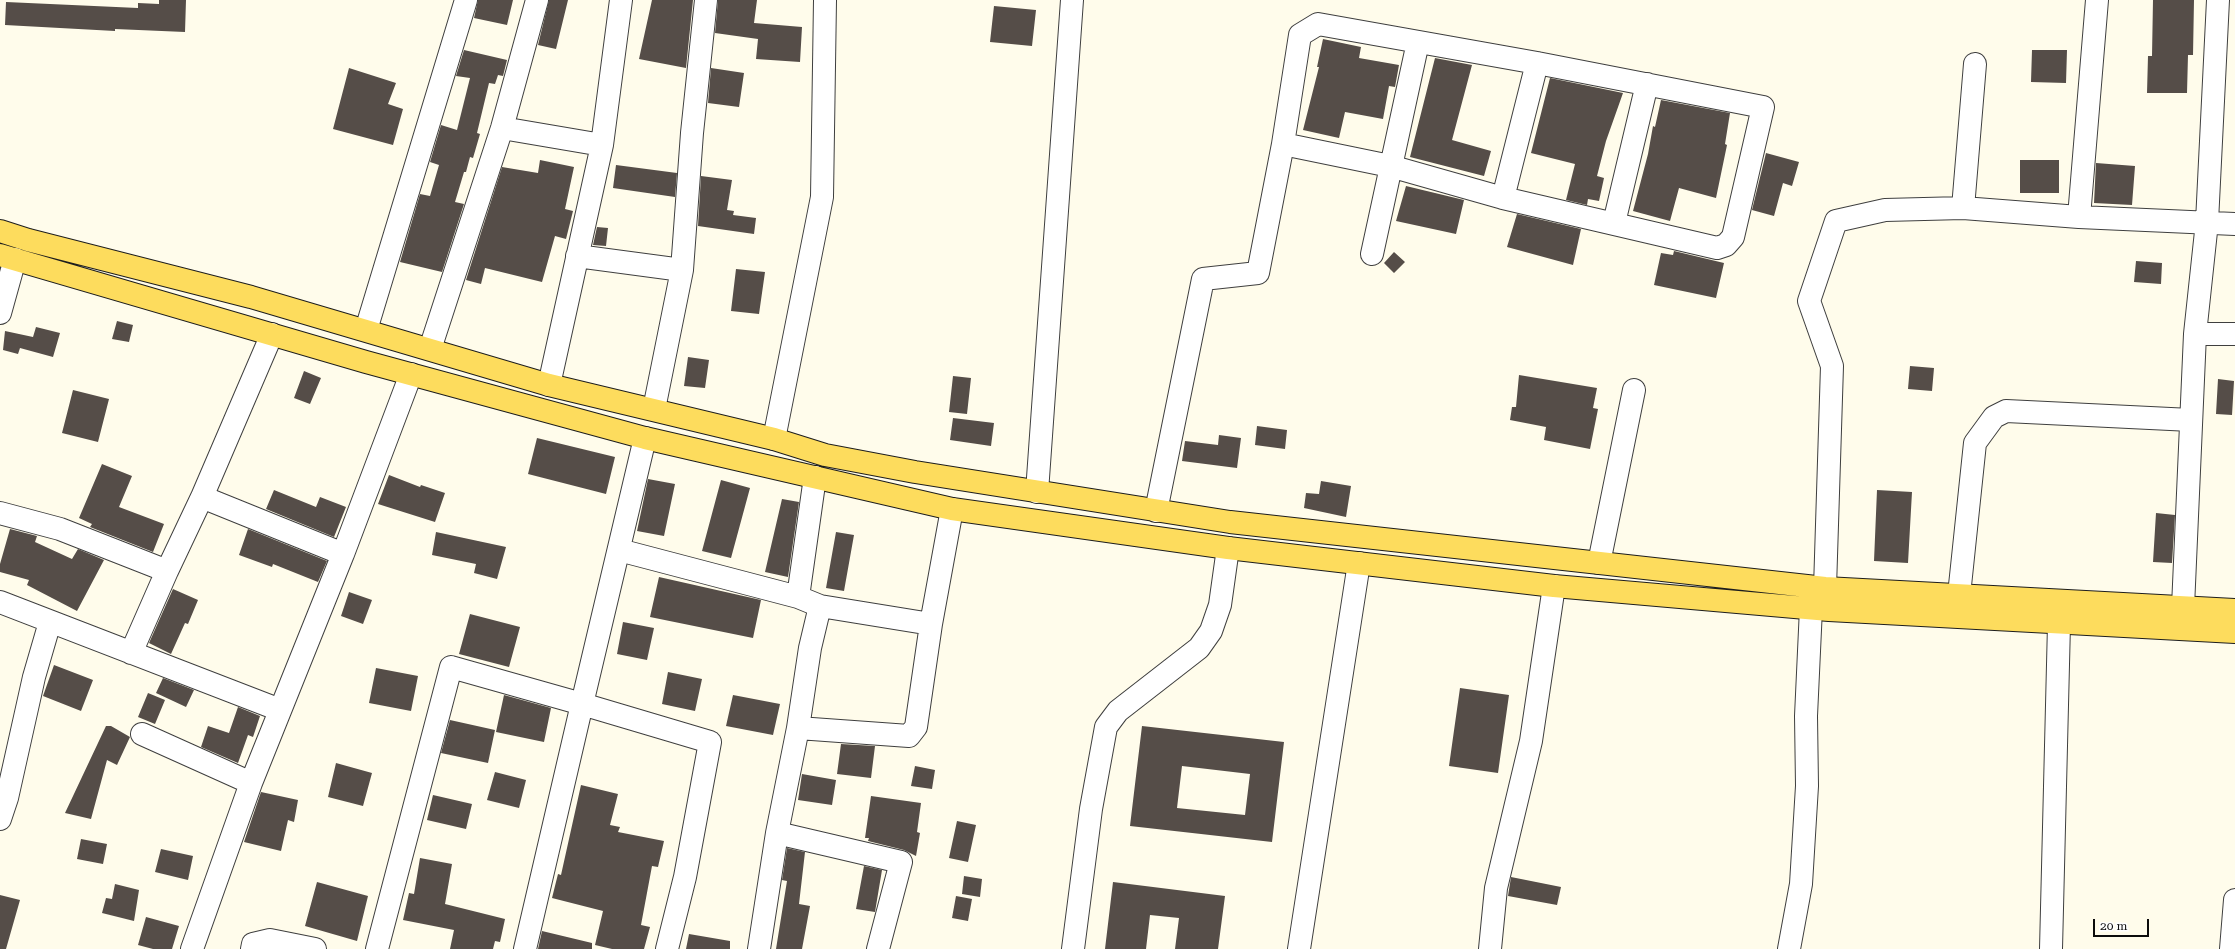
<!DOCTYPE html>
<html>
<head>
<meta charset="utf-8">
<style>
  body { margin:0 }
  #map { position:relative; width:2235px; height:949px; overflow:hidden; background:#fffceb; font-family:"Roboto Serif",serif }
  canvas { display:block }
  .scale { position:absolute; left:2093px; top:919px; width:56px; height:18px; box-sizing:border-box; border:2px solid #0c0c0c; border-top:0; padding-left:5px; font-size:12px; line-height:14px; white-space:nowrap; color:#0c0c0c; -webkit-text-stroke:3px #fff; paint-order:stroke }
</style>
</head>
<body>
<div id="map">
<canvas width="2235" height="949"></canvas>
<div class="scale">20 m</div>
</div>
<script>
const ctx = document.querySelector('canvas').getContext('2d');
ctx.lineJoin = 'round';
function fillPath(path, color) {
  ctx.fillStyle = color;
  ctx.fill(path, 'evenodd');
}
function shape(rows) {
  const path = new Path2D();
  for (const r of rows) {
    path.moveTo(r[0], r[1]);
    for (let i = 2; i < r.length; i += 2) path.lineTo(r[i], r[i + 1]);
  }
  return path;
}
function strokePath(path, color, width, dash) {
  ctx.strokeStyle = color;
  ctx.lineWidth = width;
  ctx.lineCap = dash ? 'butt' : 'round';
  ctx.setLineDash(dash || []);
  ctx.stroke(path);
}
const building = shape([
  [159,0,186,0,185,32,115,29,115,31,5,25,6,2,138,8,138,3,159,4],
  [478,0,513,0,507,25,474,18],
  [549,0,568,0,556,49,538,45],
  [652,0,693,0,686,68,639,59],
  [718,0,757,0,754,23,802,27,800,62,756,59,758,39,715,33],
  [2153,0,2194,0,2193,55,2188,55,2187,93,2147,93,2148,56,2152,56],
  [994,6,1036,10,1032,46,990,42],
  [1323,39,1361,47,1359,58,1399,65,1395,87,1389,86,1383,119,1345,112,1339,138,1303,130,1319,67,1317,67],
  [464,50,507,60,503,76,498,75,495,84,489,83,477,133,480,134,473,158,470,157,466,172,464,172,455,202,464,204,442,272,400,262,420,194,430,196,439,165,430,162,441,125,457,130,470,78,456,76],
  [2032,50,2067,50,2066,83,2031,82],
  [1435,58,1472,65,1452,140,1491,151,1484,176,1410,157],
  [349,68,396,83,388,104,403,109,393,145,333,129],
  [711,68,744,73,739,107,708,103],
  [1550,78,1623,93,1606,141,1597,176,1604,178,1599,201,1588,199,1587,205,1566,200,1575,164,1531,153],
  [1661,100,1730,113,1725,144,1727,145,1716,198,1679,188,1670,221,1633,211,1648,154,1653,126,1655,127],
  [1766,153,1799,162,1792,186,1783,183,1774,216,1752,210],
  [540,160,574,167,565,209,573,211,566,239,555,236,542,282,485,268,481,284,466,280,502,167,538,173],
  [2020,160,2059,160,2059,193,2020,193],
  [2096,163,2135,166,2132,205,2094,203],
  [616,165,677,173,675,197,613,188],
  [701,176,732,180,727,210,734,211,733,215,756,218,754,234,698,226],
  [1406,186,1464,200,1456,234,1396,221],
  [1517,214,1581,229,1573,265,1507,247],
  [597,227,608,228,606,246,593,245],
  [1674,251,1724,263,1716,298,1654,285,1661,253,1673,255],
  [1394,252,1405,262,1394,273,1384,263],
  [2136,261,2162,263,2161,284,2134,282],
  [736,269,765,272,759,314,731,311],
  [117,321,133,325,129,342,112,339],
  [36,327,60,333,53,357,20,348,18,354,3,350,5,331,33,337],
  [688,357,709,360,705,388,684,386],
  [1910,366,1934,368,1932,391,1908,389],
  [304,371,321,378,310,404,294,398],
  [1519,375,1597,388,1593,408,1598,409,1590,449,1544,440,1546,427,1510,420,1512,407,1516,407],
  [953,376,971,378,967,414,949,412],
  [2218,379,2234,381,2232,415,2216,414],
  [73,390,109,399,98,442,62,433],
  [953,418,994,423,991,446,950,440],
  [1257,426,1287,430,1285,449,1255,445],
  [1219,435,1241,438,1237,468,1182,461,1185,441,1218,445],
  [537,438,615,457,606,494,528,474],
  [102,464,132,476,119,507,164,524,153,552,90,527,92,524,79,518],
  [389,475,420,487,421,485,445,493,435,522,378,504],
  [648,479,675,484,664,536,637,531],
  [721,480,750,488,731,558,702,551],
  [1321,481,1351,486,1346,517,1304,508,1306,493,1319,494],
  [274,490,316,507,320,497,346,507,334,537,266,509],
  [1877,490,1912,492,1908,563,1874,561],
  [782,499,799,502,788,577,765,572],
  [2156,513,2175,515,2172,563,2153,562],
  [10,529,37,536,35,542,72,559,78,549,104,560,77,611,27,585,29,580,0,572,0,564],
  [248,529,327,561,318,582,273,564,272,567,239,555],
  [436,532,506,547,497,579,474,573,476,564,432,555],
  [836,532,854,535,844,591,826,588],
  [659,577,761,600,753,638,650,617],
  [173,589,198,600,188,624,185,623,171,654,149,643],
  [349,592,372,600,363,624,341,616],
  [470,614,520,627,509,667,459,654],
  [623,622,654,628,647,660,617,654],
  [54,665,93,680,81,711,43,696],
  [376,668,418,676,411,711,369,703],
  [668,672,702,679,695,711,662,704],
  [163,678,194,690,186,707,156,693],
  [1460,688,1509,695,1498,773,1449,766],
  [148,693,165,700,155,724,138,717],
  [504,695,551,708,544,742,496,732],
  [733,695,780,704,773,735,726,726],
  [238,707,260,716,253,737,248,735,238,763,201,747,208,726,229,733],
  [450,720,495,730,488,763,441,753],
  [106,726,111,726,130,737,117,765,107,760,91,819,65,813],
  [1142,726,1284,742,1272,842,1130,826],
  [1182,766,1250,774,1245,815,1177,808],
  [841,744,875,746,871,778,837,774],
  [336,763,372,773,363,806,328,797],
  [915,766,935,770,932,789,911,786],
  [495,772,526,780,519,808,487,800],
  [802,774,836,780,832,805,798,800],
  [581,785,618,794,610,825,620,827,618,832,664,841,658,867,652,866,641,925,650,927,644,949,612,949,595,945,603,911,552,898,558,874,561,875],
  [261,792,298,800,294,822,288,820,281,851,244,842],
  [433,795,472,804,466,829,427,820],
  [871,796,921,803,917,832,920,833,916,856,904,850,868,841,869,838,865,838],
  [957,821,976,825,968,862,949,858],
  [81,839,107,844,103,864,77,859],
  [787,848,805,852,799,904,810,906,802,949,776,949,787,881,782,880],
  [161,849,193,856,188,880,155,872],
  [420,858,452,864,445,904,505,919,500,942,495,941,493,949,450,949,454,930,403,920,409,893,414,894],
  [864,866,882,870,875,912,856,909],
  [964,876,982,879,980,897,962,894],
  [1511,877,1561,887,1557,905,1508,896],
  [317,882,368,896,357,941,305,926],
  [1113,882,1225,896,1218,949,1175,949,1179,918,1150,915,1146,949,1105,949],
  [115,884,139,890,134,921,102,913,106,898,112,899],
  [0,895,20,900,6,949,0,949],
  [956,896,972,899,968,921,952,918],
  [146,917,179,926,172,949,153,949,138,945],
  [542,931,592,943,592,949,538,949],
  [689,934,730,941,730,949,686,949]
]);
const minor = shape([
  [2097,0,2079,217,2235,224],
  [1975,64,1963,208,2079,217],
  [502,128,602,145],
  [1503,198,1537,63],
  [1614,223,1647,84],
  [1372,254,1418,42],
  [577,256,682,270,654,409],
  [682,270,692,133,706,0],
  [0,313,15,259],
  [366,330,466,0],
  [2195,334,2207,222,2218,0],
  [430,349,502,128,537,0],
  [549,385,602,145,621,0],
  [645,438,582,704,710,742,685,877,667,949],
  [774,439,822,197,825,0],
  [1037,492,1072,0],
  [1156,511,1203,279,1258,273,1283,144,1390,166,1503,198,1717,248,1726,245,1733,237,1763,107,1537,63,1318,24,1300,35,1283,144],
  [0,513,60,529,167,571,202,497],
  [619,550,798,597,820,606,931,624],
  [343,554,411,374],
  [1599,563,1634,390],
  [1825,588,1832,366,1809,301,1836,221,1885,210,1963,208],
  [1959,595,1975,443,1994,417,2006,411,2191,420],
  [798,597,815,477],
  [0,602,280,710],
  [820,606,810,648,798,728,909,736,916,727,931,624,952,509],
  [2183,607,2195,334,2235,334],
  [131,653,167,571],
  [798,728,777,833,901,862,878,949],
  [142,734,251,783],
  [0,819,7,798,34,677,50,622],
  [192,949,251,783,343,554,202,497,272,334],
  [252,949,253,944,270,940,315,949],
  [377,949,451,667,582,704,525,949],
  [759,949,777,833],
  [1073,949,1091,809,1106,727,1118,711,1199,648,1211,631,1220,605,1228,548],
  [1299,949,1359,563],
  [1490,949,1496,888,1531,741,1554,586],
  [1789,949,1801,884,1807,786,1806,716,1811,608],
  [2051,949,2059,624],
  [2231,949,2235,900]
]);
const major = shape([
  [0,231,28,240,251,297,549,385,774,439,825,455,915,472,1230,522,1825,588,2235,610],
  [0,255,366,362,645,438,952,509,1228,548,1554,586,1829,610,2235,632]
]);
fillPath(building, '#554d48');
strokePath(minor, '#3f3f3f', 24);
strokePath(major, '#1d1d1d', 24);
strokePath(minor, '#fff', 22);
strokePath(major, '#fddc5d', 22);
</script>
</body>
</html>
